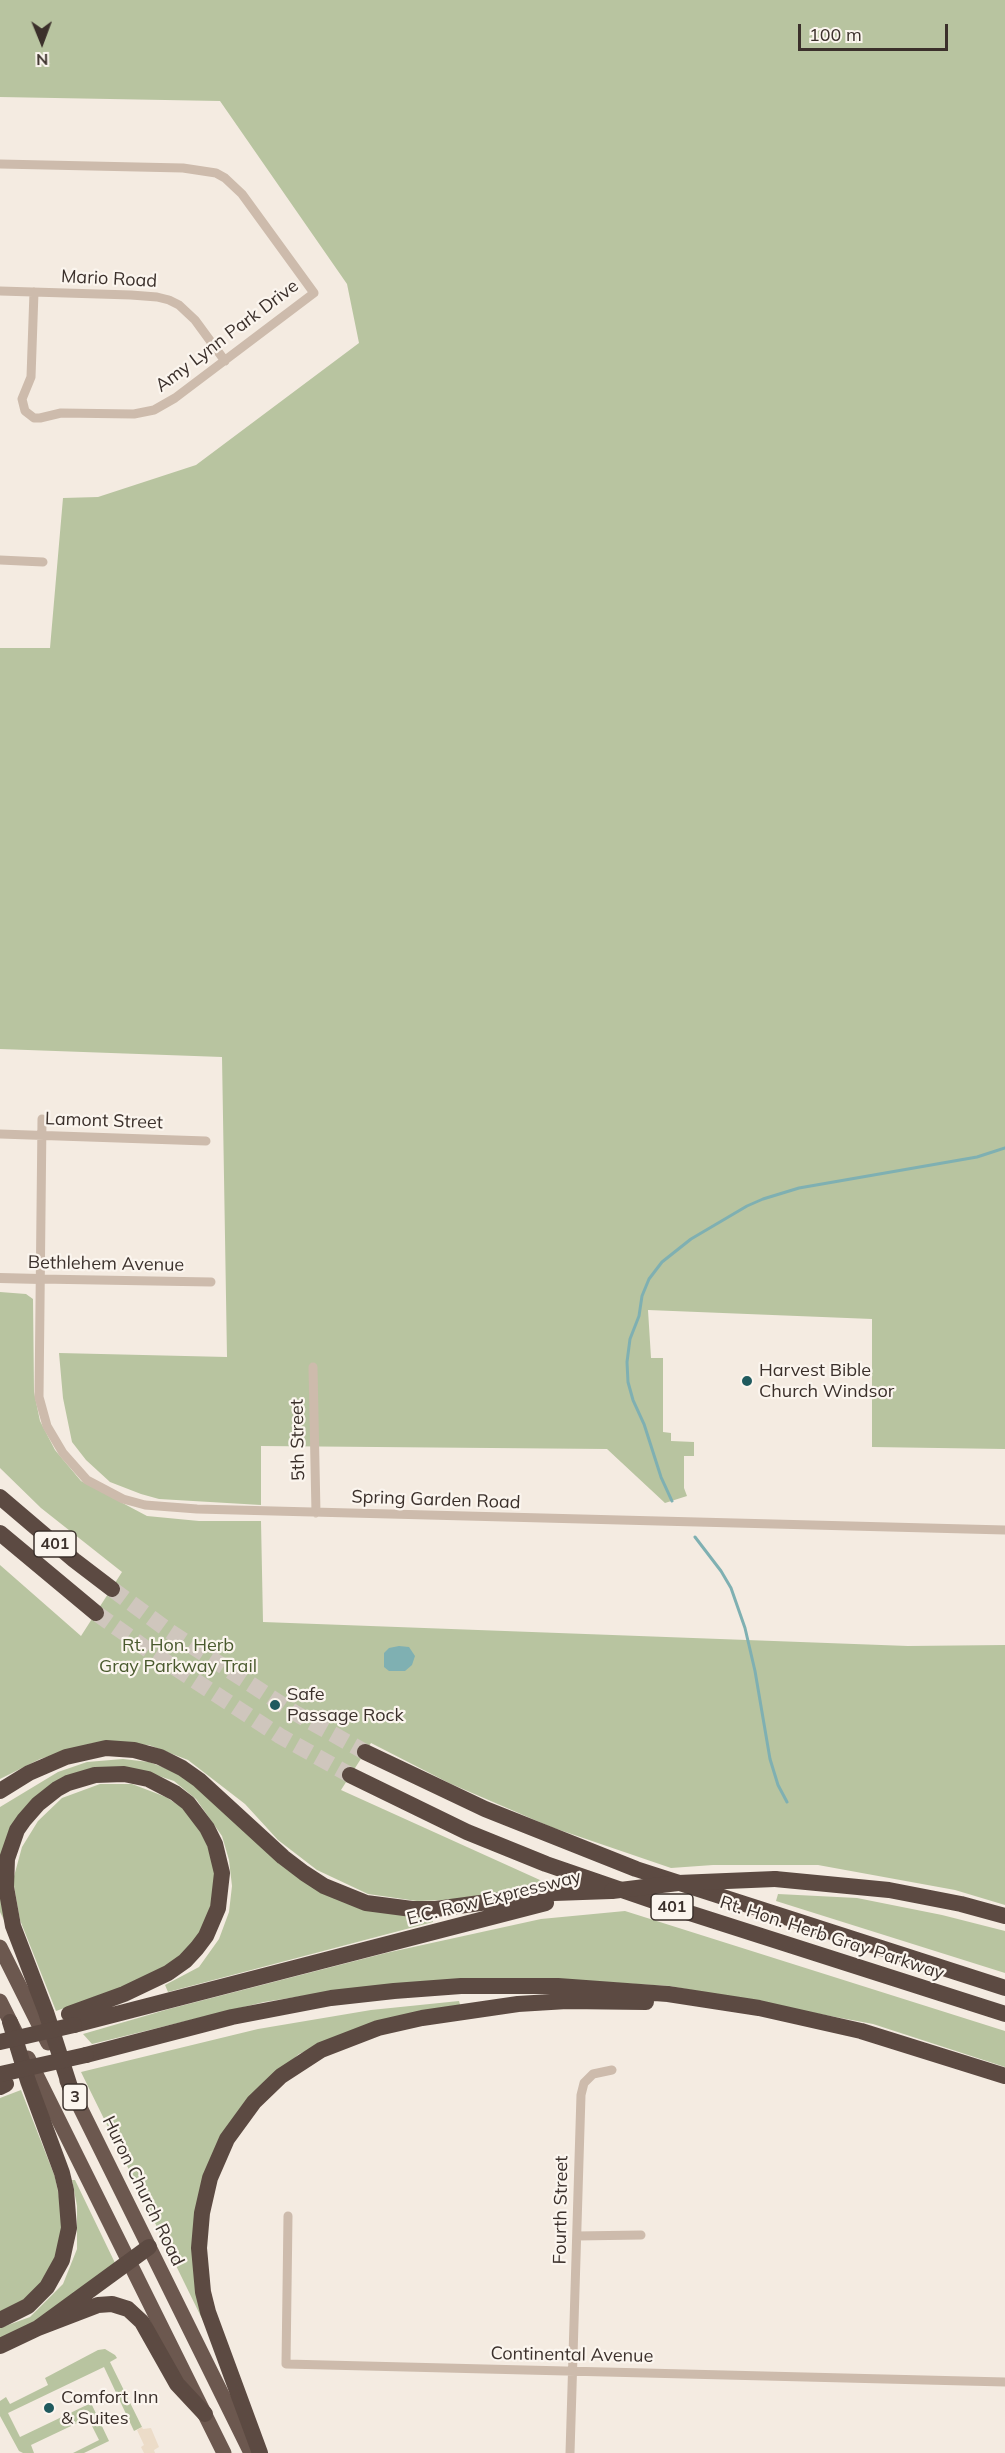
<!DOCTYPE html>
<html>
<head>
<meta charset="utf-8">
<style>
  body { margin:0 }
  #map { position:relative; width:1005px; height:2453px; overflow:hidden; background:#f4ebe1; font-family:Mulish,sans-serif }
  canvas { display:block }
  .north { position:absolute; left:12px; top:12px; width:60px; height:60px; -webkit-text-stroke:4px #fbf5ee; paint-order:stroke; rotate:179deg; font-size:16px; font-weight:700; line-height:24px; text-align:center; color:#3b302b }
  .north::after { content:''; display:block; margin:auto; width:21px; height:27px; background:#3b302b; clip-path:polygon(50% 0,100% 100%,50% 72%,0 100%) }
  .scale { position:absolute; left:798px; top:24px; width:150px; height:27px; box-sizing:border-box; border:3px solid #3b302b; border-top:0; padding-left:8px; font-size:18px; line-height:21px; white-space:nowrap; color:#3b302b; -webkit-text-stroke:4px #fbf5ee; paint-order:stroke }
</style>
</head>
<body>
<div id="map">
<canvas width="1005" height="2453"></canvas>
<div class="north">N</div>
<div class="scale">100 m</div>
</div>
<script>
const ctx = document.querySelector('canvas').getContext('2d');
ctx.lineJoin = 'round';
function fillPath(path, color) {
  ctx.fillStyle = color;
  ctx.fill(path, 'evenodd');
}
function shape(rows) {
  const path = new Path2D();
  for (const r of rows) {
    path.moveTo(r[0], r[1]);
    for (let i = 2; i < r.length; i += 2) path.lineTo(r[i], r[i + 1]);
  }
  return path;
}
function strokePath(path, color, width, dash) {
  ctx.strokeStyle = color;
  ctx.lineWidth = width;
  ctx.lineCap = dash ? 'butt' : 'round';
  ctx.setLineDash(dash || []);
  ctx.stroke(path);
}
function label(font, color, halo, rows, align = 'center') {
  ctx.font = font + ' Mulish,sans-serif';
  ctx.lineWidth = 4.5;
  ctx.setLineDash([]);
  ctx.textBaseline = 'middle';
  ctx.strokeStyle = halo;
  ctx.fillStyle = color;
  for (const [text, x, y, turn = 0] of rows) {
    ctx.save();
    ctx.translate(x, y);
    ctx.rotate((+turn || 0) * Math.PI / 180);
    ctx.textAlign = isNaN(turn) ? turn : align;
    if (halo) ctx.strokeText(text, 0, 0);
    ctx.fillText(text, 0, 0);
    ctx.restore();
  }
}
const green = shape([
  [0,0,1005,0,1005,1449,872,1447,872,1319,648,1310,651,1358,663,1358,663,1432,671,1433,671,1441,694,1442,694,1456,684,1456,684,1488,687,1496,665,1503,607,1449,261,1446,261,1505,159,1499,141,1494,110,1482,86,1460,72,1442,63,1398,59,1353,227,1357,222,1057,0,1049,0,648,50,648,63,498,98,497,196,465,359,343,347,284,220,101,0,97],
  [0,1292,26,1294,33,1299,34,1392,40,1421,55,1450,81,1481,147,1516,199,1521,261,1521,263,1622,908,1646,1005,1645,1005,1905,955,1890,818,1865,713,1865,671,1868,551,1827,449,1783,371,1743,341,1790,551,1885,449,1900,417,1901,368,1894,317,1870,278,1840,245,1804,188,1760,149,1745,93,1743,40,1759,0,1779,0,1565,81,1636,122,1572,41,1508,0,1468],
  [123,1759,149,1762,181,1774,298,1877,431,1914,433,1922,168,1992,165,1985,199,1967,219,1939,229,1912,232,1886,229,1860,222,1836,196,1799,174,1781,144,1771,85,1771,11,1829,4,1920,0,1912,0,1807,58,1772,87,1762],
  [100,1784,132,1784,166,1797,190,1813,205,1838,216,1872,212,1911,197,1939,172,1965,131,1985,56,2011,20,1920,13,1880,22,1847,38,1821,62,1798],
  [778,1894,857,1898,942,1915,1005,1931,1005,1973,776,1901],
  [625,1911,1005,2031,1005,2067,873,2024,670,1986,534,1978,341,1990,264,2002,92,2044,83,2034,169,2009,386,1953,541,1919],
  [459,2001,461,2008,348,2033,299,2054,268,2081,203,2187,211,2337,81,2072,258,2029,371,2010],
  [21,2090,55,2177,65,2226,55,2266,35,2291,13,2310,0,2314,0,2098],
  [72,2180,75,2180,116,2265,34,2324,0,2341,0,2328,30,2317,63,2284,77,2249,77,2206],
  [105,2349,115,2355,117,2358,110,2362,142,2427,134,2431,104,2367,8,2413,20,2437,91,2403,109,2441,84,2453,73,2453,99,2440,88,2418,31,2445,34,2453,23,2453,19,2451,0,2416,0,2401,6,2397,10,2404,48,2385,45,2378,98,2350]
]);
const plaza = shape([
  [142,2427,143,2429,151,2428,159,2447,154,2450,155,2453,144,2453,141,2447,144,2445,137,2430]
]);
const water = shape([
  [399,1646,409,1647,415,1656,412,1665,405,1671,389,1671,384,1667,384,1653,389,1648]
]);
const stream = shape([
  [672,1501,661,1477,644,1424,633,1400,628,1382,627,1362,630,1339,639,1316,642,1296,649,1279,662,1262,691,1239,747,1206,763,1199,799,1188,977,1157,1005,1148],
  [695,1537,721,1571,731,1588,745,1628,755,1671,770,1759,778,1785,787,1802]
]);
const motorwayTunnel = shape([
  [112,1589,169,1631,295,1713,365,1752],
  [96,1613,154,1654,280,1736,350,1775]
]);
const minor = shape([
  [0,164,183,168,216,173,225,178,242,194,314,293,175,398,154,410,134,414,61,413,40,418,34,418,25,411,22,399,31,377,34,292],
  [0,291,131,295,157,297,169,300,179,305,195,320,225,361],
  [0,560,43,562],
  [42,1119,39,1397,47,1426,63,1453,87,1480,123,1499,145,1505,197,1509,1005,1530],
  [0,1134,206,1141],
  [40,1279,211,1282],
  [313,1367,316,1513],
  [288,2216,286,2364,1005,2382],
  [577,2236,641,2235],
  [570,2453,581,2095,584,2083,593,2074,612,2070]
]);
const tertiary = shape([
  [0,1278,40,1279]
]);
const trunk = shape([
  [0,1947,48,2043],
  [0,2001,15,2031],
  [28,2058,224,2453],
  [67,2081,251,2453]
]);
const motorway = shape([
  [0,1497,74,1560,112,1589],
  [0,1533,96,1613],
  [365,1752,485,1809,636,1869,1005,1988],
  [350,1775,467,1832,546,1864,677,1909,1005,2014],
  [0,1791,29,1773,66,1757,106,1748,134,1750,160,1757,182,1768,199,1780,283,1857,304,1873,324,1886,366,1903,412,1909,436,1909,554,1893,611,1891],
  [775,1879,889,1890,961,1904,1005,1916],
  [69,2014,124,1994,168,1973,185,1961,197,1948,206,1936,218,1908,222,1873,215,1844,207,1828,188,1803,175,1793,148,1779,124,1774,95,1775,68,1783,57,1789,38,1804,24,1820,17,1830,7,1859,6,1887,13,1926,46,2012,71,2090],
  [74,2025,546,1903],
  [86,2055,232,2017,331,1998,394,1991,461,1986,558,1986,668,1994,759,2008,861,2031,1005,2076],
  [0,2087,6,2084],
  [0,2320,28,2306,47,2287,62,2260,69,2228,66,2190,62,2173,28,2081,10,2022],
  [38,2328,98,2305,112,2304,128,2309,142,2322,177,2384,205,2414],
  [0,2346,38,2328,149,2247],
  [260,2453,208,2312,203,2292,199,2248,202,2213,210,2178,227,2139,254,2102,281,2076,321,2050,378,2028,422,2018,518,2004,567,2001,646,2002]
]);
const motorwayBridge = shape([
  [612,1891,678,1883,775,1879],
  [0,2042,74,2025],
  [1,2074,86,2055]
]);
const markers = [
  [747,1381,6,"#1f5a5e"],
  [275,1705,6,"#1f5a5e"],
  [49,2408,6,"#1f5a5e"]
];
const shields = [
  [55,1544,42],
  [672,1907,42],
  [75,2097,24]
];
const shieldNames = [
  ["401",55,1544],
  ["401",672,1907],
  ["3",75,2097]
];
const streetNames = [
  ["Mario Road",109,279,3],
  ["Amy Lynn Park Drive",227,336,-37],
  ["Lamont Street",104,1121,2],
  ["Bethlehem Avenue",106,1264,1],
  ["5th Street",298,1440,-91],
  ["Spring Garden Road",436,1500,2],
  ["E.C. Row Expressway",494,1898,-14],
  ["Rt. Hon. Herb Gray Parkway",832,1938,18],
  ["Huron Church Road",143,2191,64],
  ["Fourth Street",561,2210,-89],
  ["Continental Avenue",572,2355,1]
];
const poiNames = [
  ["Harvest Bible",759,1371],
  ["Church Windsor",759,1392],
  ["Safe",287,1695],
  ["Passage Rock",287,1716],
  ["Comfort Inn",61,2398],
  ["& Suites",61,2419]
];
const parkNames = [
  ["Rt. Hon. Herb",178,1646],
  ["Gray Parkway Trail",178,1667]
];
fillPath(green, '#b8c4a0');
fillPath(plaza, '#ecdcc8');
fillPath(water, '#7fb0b2');
strokePath(stream, '#7fb0b2', 3);
strokePath(motorwayTunnel, '#cfc6bd', 16, [16, 8]);
strokePath(minor, '#cdbbac', 9);
strokePath(tertiary, '#cdbbac', 10);
strokePath(trunk, '#6c584f', 15);
strokePath(motorway, '#5c4a42', 16);
strokePath(motorwayBridge, '#5c4a42', 16);
for (const [x, y, r, color] of markers) {
  const dot = new Path2D();
  dot.arc(x, y, r, 0, 2 * Math.PI);
  ctx.fillStyle = color;
  ctx.fill(dot);
  strokePath(dot, '#fbf5ee', 2);
}
for (const [x, y, w] of shields) {
  const box = new Path2D();
  box.roundRect(x - w / 2, y - 13, w, 26, 4.5);
  ctx.fillStyle = '#fbf5ee';
  ctx.fill(box);
  strokePath(box, '#3b302b', 1.5);
}
label('bold 16px', '#3b302b', null, shieldNames);
label('18px', '#3b302b', '#fbf5ee', streetNames);
label('18px', '#3b302b', '#fbf5ee', poiNames, 'left');
label('18px', '#4a5a2e', '#fbf5ee', parkNames);
</script>
</body>
</html>
